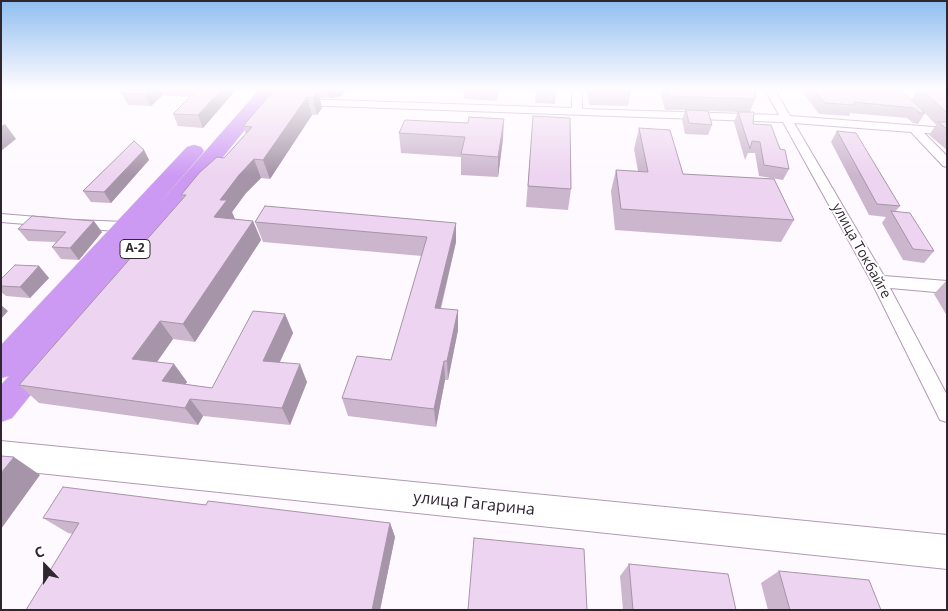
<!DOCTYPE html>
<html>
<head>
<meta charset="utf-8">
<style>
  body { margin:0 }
  #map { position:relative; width:948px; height:611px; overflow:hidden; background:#fef9ff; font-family:"Open Sans",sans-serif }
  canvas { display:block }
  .frame { position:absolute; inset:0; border:2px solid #2f2630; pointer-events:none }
  .north { position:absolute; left:20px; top:541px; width:50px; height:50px; -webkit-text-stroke:4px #fff; paint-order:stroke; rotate:338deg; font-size:14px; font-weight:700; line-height:20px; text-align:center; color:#2f2630 }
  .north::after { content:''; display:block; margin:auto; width:18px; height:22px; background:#2f2630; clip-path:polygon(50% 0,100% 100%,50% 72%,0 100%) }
</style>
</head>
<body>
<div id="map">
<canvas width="948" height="611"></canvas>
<div class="frame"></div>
<div class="north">С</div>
</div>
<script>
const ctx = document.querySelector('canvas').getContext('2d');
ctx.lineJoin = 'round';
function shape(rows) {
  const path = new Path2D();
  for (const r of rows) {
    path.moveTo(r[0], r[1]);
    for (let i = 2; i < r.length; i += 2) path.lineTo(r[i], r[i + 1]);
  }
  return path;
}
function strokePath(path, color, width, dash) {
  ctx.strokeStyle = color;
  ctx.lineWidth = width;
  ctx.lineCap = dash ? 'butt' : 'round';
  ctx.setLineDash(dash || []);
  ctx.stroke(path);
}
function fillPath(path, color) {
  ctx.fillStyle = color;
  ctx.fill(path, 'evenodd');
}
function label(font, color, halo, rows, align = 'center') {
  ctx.font = font + ' "Open Sans",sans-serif';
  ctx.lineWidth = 4;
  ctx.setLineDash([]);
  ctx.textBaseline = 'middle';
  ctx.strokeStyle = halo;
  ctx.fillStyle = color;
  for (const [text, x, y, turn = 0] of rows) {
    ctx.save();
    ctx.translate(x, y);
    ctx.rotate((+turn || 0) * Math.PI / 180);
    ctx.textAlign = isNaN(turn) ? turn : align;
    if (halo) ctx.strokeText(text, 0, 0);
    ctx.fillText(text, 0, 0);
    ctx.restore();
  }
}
const street = shape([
  [572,90,582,90,582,109,779,115,765,90,775,90,790,116,947,128,947,134,924,133,947,156,947,167,943,166,911,132,794,123,884,276,947,281,947,293,890,288,947,395,947,422,940,420,871,281,783,122,300,105,295,102,300,99,572,108,572,90],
  [1,214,50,218,57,222,50,226,1,222,1,214],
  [75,220,125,222,132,227,125,232,70,227,68,224,70,221,75,220]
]);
const secondary = shape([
  [1,441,947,535,947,569,1,469,1,441]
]);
const highway = shape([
  [259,90,277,90,12,418,1,422,1,385,9,376,1,378,1,345,187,147,194,145,201,147,204,151,201,155,158,205,259,90]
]);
const wall = shape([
  [122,90,236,90,203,128,178,126,173,114,190,97,163,95,151,106,128,105,121,93],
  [274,90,345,90,342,96,330,98,320,98,322,108,317,115,312,115,270,179,261,178,246,193,232,212,235,220,253,221,261,240,195,342,173,339,157,362,174,364,187,382,185,384,212,388,285,314,293,333,280,362,307,382,290,425,203,416,198,425,39,403,19,385,183,198,181,195,224,158,246,134,243,126],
  [464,90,499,90,497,101,464,99],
  [536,90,556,90,555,104,535,103],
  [587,90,631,90,631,92,628,106,589,105],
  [663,90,756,90,755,99,750,112,753,124,780,149,789,169,783,180,759,176,755,153,748,153,745,160,734,122,738,112,708,111,712,125,708,135,685,134,682,120,685,110,665,110,661,95],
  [801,90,901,90,911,100,918,90,947,90,947,150,929,135,936,125,925,113,918,124,913,123,907,118,850,113,849,116,819,114],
  [533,116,571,189,568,210,526,207],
  [468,123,503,139,498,177,461,175,461,157,401,153,399,133],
  [639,128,683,174,794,220,781,242,615,230,611,191,616,170,638,171,634,149],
  [837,131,900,206,895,212,934,251,924,263,903,260,882,223,886,217,869,215,831,142],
  [144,150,149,160,111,203,91,202,83,191],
  [265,206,456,242,441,309,458,310,458,330,448,380,445,380,436,427,348,416,342,398,391,360,422,256,263,242,255,222],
  [18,229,102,232,79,260,61,259,52,247,56,242,28,241],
  [39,266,49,278,30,298,6,296,1,292,1,279],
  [947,280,947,316,934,294],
  [206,505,390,523,395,537,380,610,26,610,73,534,68,533,43,518],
  [629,564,736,610,623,610,620,576],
  [779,571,881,610,768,610,761,583]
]);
const shadedWall = shape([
  [150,90,160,90,163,95,151,106,145,94],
  [221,90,236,90,203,128,198,115],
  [328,90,345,90,342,96,330,98],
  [498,90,499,90,497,101],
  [318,91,322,108,317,115,313,98],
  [307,97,312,115,270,179,263,160],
  [504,119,503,139,498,177,498,157],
  [5,124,16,139,1,151,1,126],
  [144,150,149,160,111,203,104,192],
  [254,159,261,178,246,193,232,212,235,219,223,236,214,217,220,200,239,175],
  [94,221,102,232,79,260,70,248],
  [253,221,261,240,195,342,183,324],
  [456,223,456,242,436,327,435,308],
  [39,266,49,278,30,298,20,287],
  [1,305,8,311,1,319],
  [458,310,458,330,448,380,447,361],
  [285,314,293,333,272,379,263,361],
  [160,321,173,339,147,376,132,359],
  [444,361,445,380,436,427,434,409],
  [174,364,187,382,176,399,162,381],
  [300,364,307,382,290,425,282,408],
  [190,399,203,416,198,425,185,408],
  [14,457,40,475,1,529,1,473],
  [390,523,395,537,380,610,372,610]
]);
const building = shape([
  [122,90,150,90,145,94,121,93,122,90],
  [197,90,221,90,198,115,173,114,197,90],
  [274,90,318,91,313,98,307,97,263,160,254,159,239,175,220,200,227,200,214,217,253,221,183,324,160,321,132,359,174,364,162,381,212,388,253,311,285,314,263,361,300,364,282,408,190,399,185,408,19,385,186,195,181,195,199,173,217,157,224,158,252,127,243,126,274,90],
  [536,90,556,90,556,93,536,92,536,90],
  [592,90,631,90,631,92,592,91,592,90],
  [667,90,756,90,755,99,669,96,667,90],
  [814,90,901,90,925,113,920,113,914,108,853,102,855,105,825,103,814,90],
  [922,90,947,90,947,113,946,112,922,90],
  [686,110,708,111,712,125,689,123,686,110],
  [738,112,754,112,753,124,771,125,780,149,785,150,789,169,764,165,760,142,752,141,750,149,738,112],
  [533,116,570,118,571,189,528,186,533,116],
  [469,117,504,119,498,157,461,154,465,137,399,133,405,120,468,123,469,117],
  [938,122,947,122,947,129,938,122],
  [639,128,670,130,683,174,774,179,794,220,621,209,616,170,648,172,639,128],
  [837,131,856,133,900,206,877,204,837,131],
  [134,141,144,150,104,192,83,191,134,141],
  [265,206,456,223,435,308,458,310,447,361,444,361,434,409,342,398,357,356,391,360,427,237,255,222,265,206],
  [891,211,910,213,934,251,913,249,891,211],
  [32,216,94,221,70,248,52,247,66,232,18,229,32,216],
  [15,265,39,266,20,287,1,286,1,279,15,265],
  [1,456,14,457,1,473,1,456],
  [63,487,206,505,208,501,390,523,372,610,26,610,79,523,43,518,63,487],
  [474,538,584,549,587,610,468,610,474,538],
  [629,564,728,574,736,610,633,610,629,564],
  [779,571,869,580,881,610,790,610,779,571]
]);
const shields = [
  [135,249,30]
];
const shieldNames = [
  ["A-2",135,249]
];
const streetNames = [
  ["улица Токбайге",861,251,61]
];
const nearStreetnames = [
  ["улица Гагарина",474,504,6]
];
strokePath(street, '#b29ab4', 2);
strokePath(secondary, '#b29ab4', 2);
strokePath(highway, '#dad8da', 1);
fillPath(street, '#fff');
fillPath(secondary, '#fff');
fillPath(highway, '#cd9af3');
fillPath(wall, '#ccb6ce');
fillPath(shadedWall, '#a694a8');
fillPath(building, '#edd4f0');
strokePath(building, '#a694a8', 1);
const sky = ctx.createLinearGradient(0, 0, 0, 175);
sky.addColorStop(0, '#90bef0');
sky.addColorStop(0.51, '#fffcff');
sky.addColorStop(1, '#fffcff00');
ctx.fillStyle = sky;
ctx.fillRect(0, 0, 948, 175);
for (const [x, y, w] of shields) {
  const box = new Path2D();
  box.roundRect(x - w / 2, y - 9.5, w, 19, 4);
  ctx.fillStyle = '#fff';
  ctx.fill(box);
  strokePath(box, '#2f2630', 1);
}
label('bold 12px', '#2f2630', null, shieldNames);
label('14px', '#2f2630', '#fff', streetNames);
label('16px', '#2f2630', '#fff', nearStreetnames);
</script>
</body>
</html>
